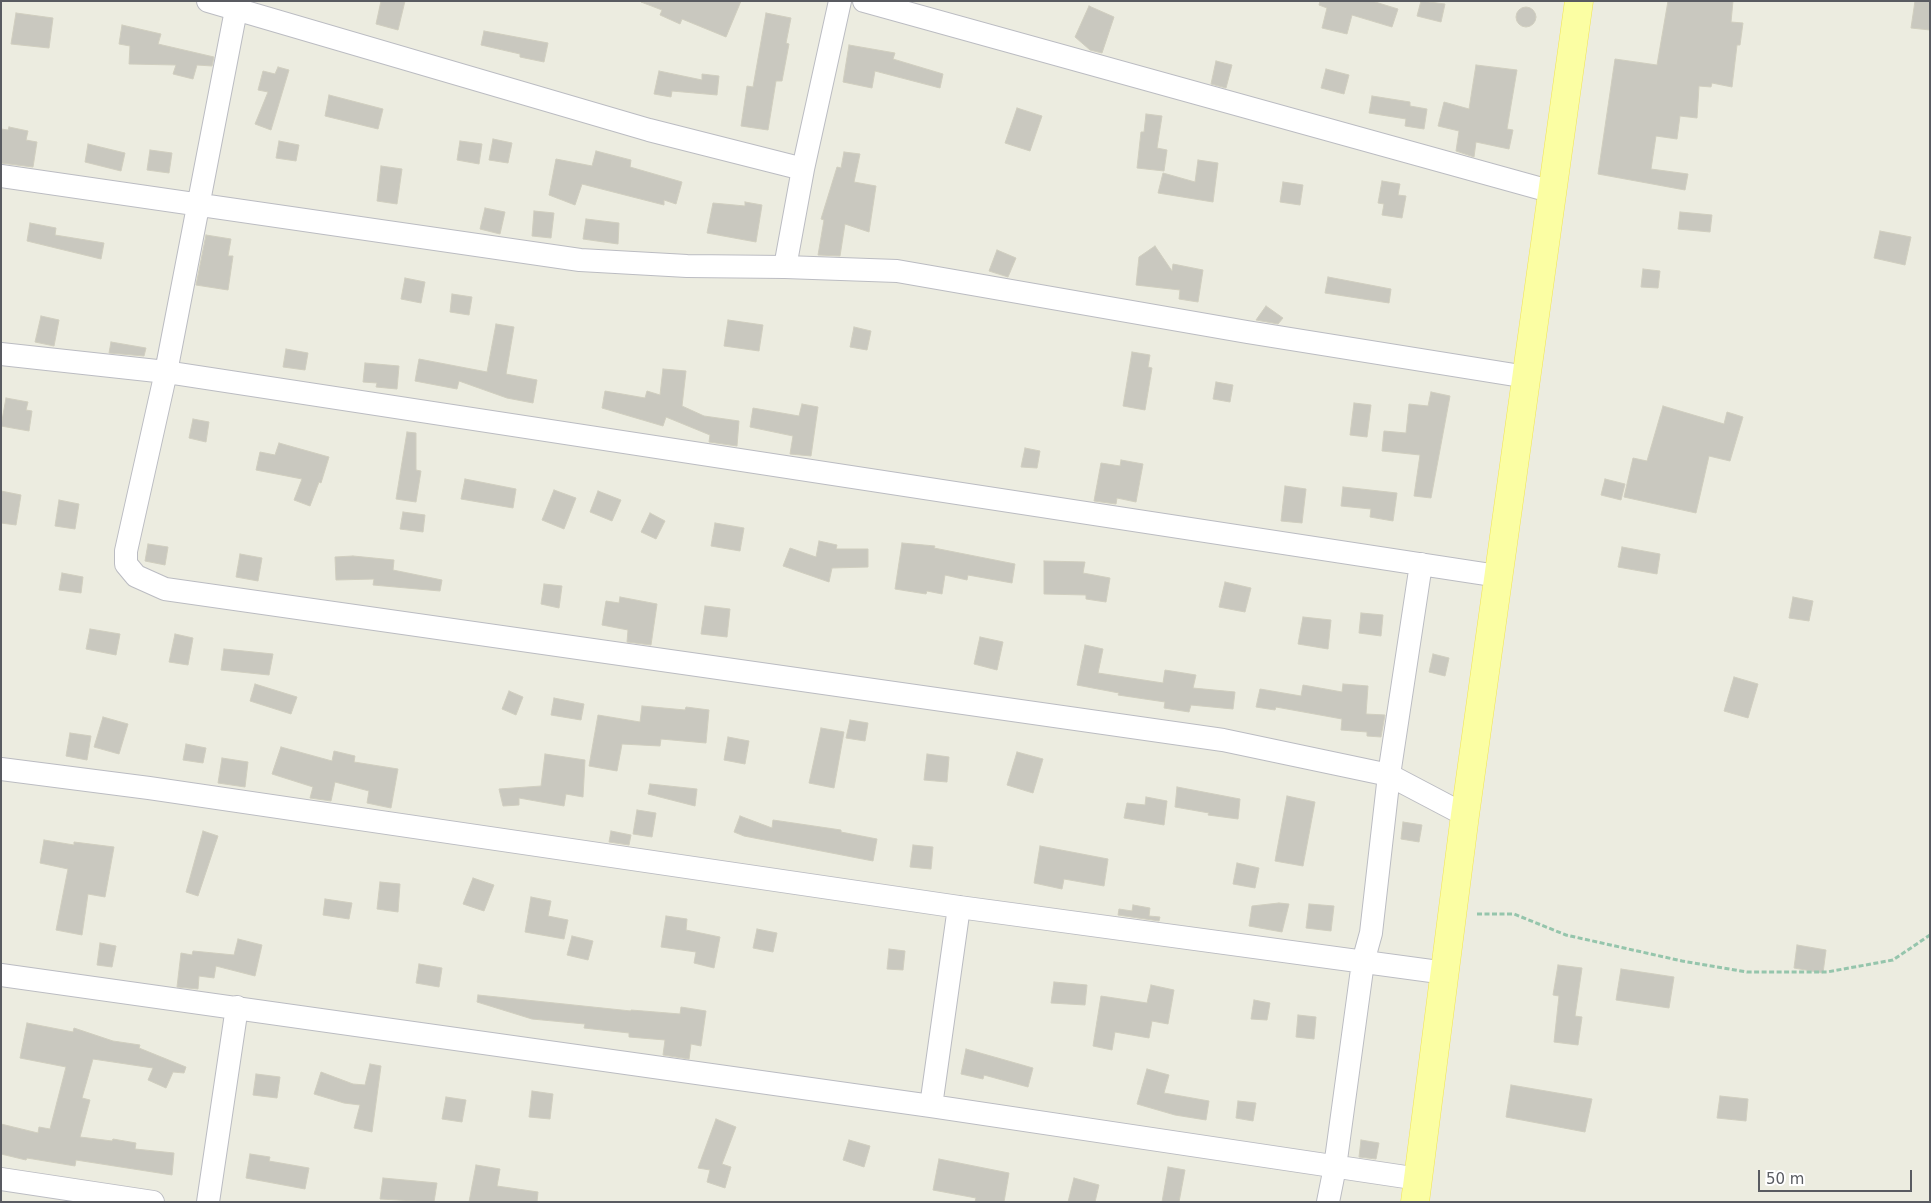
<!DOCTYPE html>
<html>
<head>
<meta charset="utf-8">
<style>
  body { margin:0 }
  #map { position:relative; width:1931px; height:1203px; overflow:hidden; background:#ecece0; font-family:"DejaVu Sans",sans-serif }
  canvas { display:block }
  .frame { position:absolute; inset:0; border:2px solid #595b61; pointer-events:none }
  .scale { position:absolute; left:1758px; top:1170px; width:154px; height:22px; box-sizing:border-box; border:2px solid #595b61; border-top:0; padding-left:6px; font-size:15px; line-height:18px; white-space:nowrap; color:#595b61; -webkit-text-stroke:4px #fff; paint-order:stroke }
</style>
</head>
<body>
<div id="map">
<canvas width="1931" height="1203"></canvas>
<div class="frame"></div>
<div class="scale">50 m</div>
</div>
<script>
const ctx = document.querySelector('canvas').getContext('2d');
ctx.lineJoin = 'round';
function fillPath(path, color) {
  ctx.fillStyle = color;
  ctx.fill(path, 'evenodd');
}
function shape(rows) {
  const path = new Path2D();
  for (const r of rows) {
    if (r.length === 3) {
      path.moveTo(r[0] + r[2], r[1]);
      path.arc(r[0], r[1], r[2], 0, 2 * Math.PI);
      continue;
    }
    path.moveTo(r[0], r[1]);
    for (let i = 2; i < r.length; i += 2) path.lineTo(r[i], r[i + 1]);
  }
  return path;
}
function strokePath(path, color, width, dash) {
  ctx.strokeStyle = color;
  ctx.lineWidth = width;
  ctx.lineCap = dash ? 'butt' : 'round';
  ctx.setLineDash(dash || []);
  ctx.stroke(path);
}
const building = shape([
  [381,1,405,1,398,30,376,24,381,1],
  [741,1,726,37,682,19,680,24,660,15,662,10,641,2,741,1],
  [1320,1,1372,1,1398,9,1392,27,1352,15,1347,34,1322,28,1327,8,1319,5,1320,1],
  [1421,1,1445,4,1441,22,1417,16,1421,1],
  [1668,1,1733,1,1731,22,1743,23,1740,45,1737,45,1732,87,1712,83,1711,87,1699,86,1697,118,1680,116,1677,139,1656,136,1651,169,1688,174,1685,190,1598,174,1615,59,1657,65,1668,1],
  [1915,1,1930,1,1930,30,1911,28,1915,1],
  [1089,6,1114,17,1102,53,1090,50,1075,37,1089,6],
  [1526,17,10],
  [16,13,53,18,49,48,11,44,16,13],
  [766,13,791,18,786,43,789,44,782,81,776,81,768,130,741,126,747,86,753,87,766,13],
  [122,25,161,34,158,44,214,57,212,66,197,65,193,79,173,74,176,65,129,64,130,46,119,44,122,25],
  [484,31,548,43,544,62,520,57,520,54,481,45,484,31],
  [849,45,895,53,893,59,943,74,940,88,875,71,872,88,843,82,849,45],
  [1216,61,1232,65,1226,88,1211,84,1216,61],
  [1476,65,1517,70,1507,129,1513,130,1509,149,1476,142,1474,157,1456,151,1459,131,1438,126,1444,102,1469,109,1476,65],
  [278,67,289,70,271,130,255,124,268,92,258,90,263,71,275,74,278,67],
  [1326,69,1349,75,1344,94,1321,88,1326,69],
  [659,71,702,80,702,74,719,76,717,95,672,91,671,97,654,94,659,71],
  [329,95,383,109,378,129,325,116,329,95],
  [1372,96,1410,102,1410,106,1427,109,1424,129,1405,126,1406,119,1369,113,1372,96],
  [1017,108,1042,116,1030,151,1005,143,1017,108],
  [1146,114,1162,116,1157,148,1167,150,1164,171,1137,168,1141,132,1144,132,1146,114],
  [9,127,28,131,26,140,37,142,33,167,1,163,1,129,8,130,9,127],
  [493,139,512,143,508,163,489,160,493,139],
  [279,141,299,145,296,161,276,158,279,141],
  [460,141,482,144,479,164,457,160,460,141],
  [88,144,125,153,121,171,85,162,88,144],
  [150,150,172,153,169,173,147,170,150,150],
  [596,151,631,160,630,167,682,182,676,204,664,200,664,205,582,184,575,205,549,195,556,159,592,166,596,151],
  [844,152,860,154,854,182,876,186,869,232,845,224,840,256,818,255,824,220,821,219,837,167,841,168,844,152],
  [1198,160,1218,163,1213,202,1158,193,1163,173,1195,182,1198,160],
  [381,166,402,169,397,204,377,201,381,166],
  [1382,181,1400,184,1398,195,1406,196,1402,218,1382,215,1384,204,1378,203,1382,181],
  [1283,182,1303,185,1300,205,1280,202,1283,182],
  [745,202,762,205,756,242,707,233,713,203,745,206,745,202],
  [485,208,505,212,500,234,480,229,485,208],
  [534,211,554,213,551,238,532,236,534,211],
  [1680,212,1712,215,1710,232,1678,229,1680,212],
  [586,219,619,223,618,244,583,239,586,219],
  [30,223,56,228,55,235,104,243,101,259,27,241,30,223],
  [1880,231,1911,237,1905,265,1874,258,1880,231],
  [206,235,231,239,228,256,233,256,228,290,196,285,206,235],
  [1155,246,1172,271,1173,264,1203,270,1198,302,1179,299,1180,290,1136,285,1139,257,1155,246],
  [997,250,1016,258,1008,277,989,271,997,250],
  [1643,269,1660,271,1658,288,1641,287,1643,269],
  [1328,277,1391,289,1389,303,1325,293,1328,277],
  [405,278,425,282,421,303,401,299,405,278],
  [452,294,472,297,469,315,450,312,452,294],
  [1266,306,1283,318,1278,324,1256,320,1266,306],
  [41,316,59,320,54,346,35,342,41,316],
  [728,320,763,325,759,351,724,346,728,320],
  [496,324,514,327,506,374,537,380,533,403,507,398,459,381,457,389,415,381,419,359,487,372,496,324],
  [854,327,871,331,867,350,850,347,854,327],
  [111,342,146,348,144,356,109,353,111,342],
  [286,349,308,353,305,370,283,367,286,349],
  [1132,352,1150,355,1148,367,1152,368,1145,410,1123,406,1132,352],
  [365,363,399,366,397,389,376,387,377,383,363,382,365,363],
  [663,369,686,371,682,406,704,416,739,421,737,446,709,442,710,435,666,417,663,426,602,408,605,391,645,398,647,391,660,395,663,369],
  [1216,382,1233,385,1230,402,1213,399,1216,382],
  [1431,392,1450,396,1431,498,1414,496,1420,455,1382,451,1384,431,1406,433,1409,404,1428,406,1431,392],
  [6,398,28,402,26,410,32,411,29,431,1,426,6,398],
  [1354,403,1371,405,1367,437,1350,435,1354,403],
  [802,404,818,407,811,456,790,454,793,436,750,427,753,408,799,416,802,404],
  [1663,406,1724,424,1727,412,1743,417,1730,461,1709,456,1696,513,1624,497,1633,458,1647,461,1663,406],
  [193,419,209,422,206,442,189,438,193,419],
  [407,432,416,433,416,470,421,471,416,502,396,499,407,432],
  [279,443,329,457,321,483,319,482,310,506,294,500,302,479,256,470,260,452,275,455,279,443],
  [1025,448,1040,451,1037,468,1021,467,1025,448],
  [1121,460,1143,464,1136,502,1117,498,1116,504,1094,501,1101,463,1120,466,1121,460],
  [465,479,516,489,513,508,461,499,465,479],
  [1605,479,1625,484,1621,500,1601,495,1605,479],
  [1285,486,1306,489,1302,523,1281,521,1285,486],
  [1343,487,1397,493,1393,521,1370,517,1371,509,1341,506,1343,487],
  [554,490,576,498,564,529,542,520,554,490],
  [1,491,21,495,16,525,1,523,1,491],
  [598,491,621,500,612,521,590,512,598,491],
  [59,500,79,504,75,529,55,526,59,500],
  [403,512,425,515,423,532,400,529,403,512],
  [650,513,665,521,656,539,641,532,650,513],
  [715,523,744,528,740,551,711,546,715,523],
  [819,541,837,545,836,549,868,549,868,567,832,568,829,582,783,566,790,548,816,557,819,541],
  [902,543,935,546,934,548,1015,564,1012,583,968,575,967,580,945,575,942,594,927,591,926,594,895,589,902,543],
  [148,544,168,547,165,565,145,561,148,544],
  [1622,547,1660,554,1657,574,1618,567,1622,547],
  [240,554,262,558,258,581,236,577,240,554],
  [353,556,394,560,393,570,442,580,440,591,373,585,374,579,336,580,335,557,353,556],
  [1044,561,1085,562,1083,573,1110,578,1106,602,1086,599,1086,595,1044,594,1044,561],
  [62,573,83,577,81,593,59,590,62,573],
  [1225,582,1251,588,1245,612,1219,607,1225,582],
  [544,584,562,586,559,608,541,604,544,584],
  [620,597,657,604,651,645,627,642,628,630,602,625,606,601,619,603,620,597],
  [1793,597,1813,601,1809,621,1789,618,1793,597],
  [705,606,730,609,727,637,701,634,705,606],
  [1361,613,1383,615,1381,636,1359,633,1361,613],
  [1303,617,1331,620,1328,649,1298,644,1303,617],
  [90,629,120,634,116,655,86,649,90,629],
  [175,634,193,638,188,665,169,662,175,634],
  [980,637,1003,642,997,670,974,664,980,637],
  [1085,645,1103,649,1098,673,1163,683,1165,670,1196,675,1193,688,1235,692,1233,709,1191,705,1189,712,1164,708,1165,702,1118,695,1119,693,1077,685,1085,645],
  [224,649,273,654,269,675,221,670,224,649],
  [1433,654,1449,658,1445,676,1429,672,1433,654],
  [1734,677,1758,684,1748,718,1724,711,1734,677],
  [255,684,297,697,291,714,250,701,255,684],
  [1343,684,1368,686,1366,714,1385,715,1381,737,1367,736,1367,732,1341,730,1342,719,1276,707,1275,710,1256,707,1260,689,1301,696,1303,685,1342,692,1343,684],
  [509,691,523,697,516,715,502,709,509,691],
  [554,698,584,704,581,720,551,715,554,698],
  [642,706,685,710,686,707,709,710,706,743,661,739,660,746,622,744,617,771,589,766,598,715,640,722,642,706],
  [103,717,128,724,119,754,94,747,103,717],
  [850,720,868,723,865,741,846,738,850,720],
  [821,728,844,732,834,788,809,783,821,728],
  [70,733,91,736,87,760,66,756,70,733],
  [728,737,749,741,745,764,724,760,728,737],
  [186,744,206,748,203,763,183,760,186,744],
  [281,747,332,761,334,751,355,756,354,762,398,769,391,808,367,803,369,791,335,782,331,801,310,798,313,787,272,774,281,747],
  [1017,752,1043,759,1033,793,1007,785,1017,752],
  [545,754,585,760,583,797,566,794,564,806,519,798,519,805,503,806,499,789,541,786,545,754],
  [927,754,949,757,947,782,924,780,927,754],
  [222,758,248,762,245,787,218,783,222,758],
  [650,784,697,789,695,806,648,794,650,784],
  [1177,787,1240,799,1238,819,1208,815,1209,813,1175,807,1177,787],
  [1287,796,1315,802,1303,866,1275,861,1287,796],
  [1146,797,1167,801,1164,825,1124,818,1127,803,1145,805,1146,797],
  [637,810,656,813,652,837,633,834,637,810],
  [740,816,772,828,773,820,841,830,841,832,877,839,873,861,744,836,734,832,740,816],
  [1403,822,1422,825,1419,842,1401,839,1403,822],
  [203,831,218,836,198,896,186,892,203,831],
  [611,831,631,835,629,845,609,842,611,831],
  [44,840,74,845,74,842,114,847,105,897,88,894,82,935,56,930,68,869,40,863,44,840],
  [913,845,933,847,931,869,910,867,913,845],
  [1040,846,1108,859,1104,886,1064,879,1062,889,1034,883,1040,846],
  [1237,863,1259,868,1255,888,1233,884,1237,863],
  [473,878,494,885,484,911,463,904,473,878],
  [380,882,400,884,398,912,377,909,380,882],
  [531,897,551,901,548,916,568,920,564,939,525,932,531,897],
  [325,899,352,903,349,919,323,915,325,899],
  [1279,903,1289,904,1282,932,1249,926,1252,906,1279,903],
  [1309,904,1334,906,1331,931,1306,928,1309,904],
  [1133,905,1150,908,1149,916,1160,917,1159,921,1118,915,1119,909,1132,911,1133,905],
  [666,916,687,919,686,930,720,937,714,968,694,963,696,952,661,947,666,916],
  [757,929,777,933,773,952,753,948,757,929],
  [572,936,593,941,588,960,567,955,572,936],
  [238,939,262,945,255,976,216,966,214,978,199,976,198,989,177,987,181,953,192,955,193,951,234,955,238,939],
  [100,943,116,946,112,967,97,965,100,943],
  [1797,945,1826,950,1823,973,1794,968,1797,945],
  [889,949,905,951,903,970,887,969,889,949],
  [419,964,442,968,439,987,416,983,419,964],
  [1558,965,1582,968,1575,1016,1582,1017,1578,1045,1554,1042,1559,996,1553,995,1558,965],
  [1621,969,1674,977,1669,1008,1616,1000,1621,969],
  [1054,982,1087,985,1085,1005,1051,1003,1054,982],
  [1151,985,1174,990,1168,1024,1152,1021,1149,1038,1115,1032,1112,1050,1093,1046,1101,996,1147,1003,1151,985],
  [478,995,631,1011,631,1010,680,1014,681,1007,706,1011,701,1046,691,1044,689,1059,663,1055,665,1040,629,1037,629,1033,584,1028,585,1024,532,1019,477,1002,478,995],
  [1254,1000,1270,1003,1267,1020,1251,1019,1254,1000],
  [1298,1015,1316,1017,1314,1039,1296,1037,1298,1015],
  [27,1023,73,1032,74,1028,113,1041,140,1045,139,1048,186,1067,184,1073,173,1072,166,1088,148,1080,153,1068,93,1059,82,1098,90,1100,80,1137,112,1141,113,1139,136,1143,135,1149,174,1153,172,1175,76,1160,75,1166,27,1158,26,1160,1,1154,1,1124,38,1133,39,1127,50,1129,66,1067,20,1058,27,1023],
  [966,1049,1033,1068,1028,1087,984,1075,983,1079,961,1074,966,1049],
  [370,1064,381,1066,372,1132,354,1128,360,1105,344,1103,314,1094,321,1072,353,1084,365,1085,370,1064],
  [1147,1069,1169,1075,1164,1093,1209,1101,1206,1120,1175,1115,1137,1104,1147,1069],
  [256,1074,280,1077,277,1098,253,1095,256,1074],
  [1511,1085,1592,1099,1585,1132,1506,1117,1511,1085],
  [532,1091,553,1094,550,1119,529,1117,532,1091],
  [1720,1096,1748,1099,1746,1121,1717,1118,1720,1096],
  [446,1097,466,1100,462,1122,442,1119,446,1097],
  [1238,1101,1256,1103,1253,1121,1236,1118,1238,1101],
  [716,1119,736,1127,722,1164,731,1167,725,1188,707,1182,710,1170,698,1168,716,1119],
  [849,1140,870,1146,864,1167,843,1160,849,1140],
  [1361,1140,1379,1143,1376,1159,1359,1157,1361,1140],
  [250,1154,270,1157,269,1161,309,1168,305,1189,246,1178,250,1154],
  [939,1159,1009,1173,1004,1202,975,1202,976,1198,933,1190,939,1159],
  [476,1165,500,1169,497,1186,538,1192,537,1202,469,1202,476,1165],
  [1168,1167,1185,1170,1179,1202,1162,1202,1168,1167],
  [383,1178,437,1183,434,1202,380,1199,383,1178],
  [1074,1178,1099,1185,1095,1202,1068,1202,1074,1178]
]);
const path = shape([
  [1477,914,1514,914,1566,935,1682,961,1747,972,1827,972,1893,960,1930,935]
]);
const minor = shape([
  [208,1,649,130,803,169],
  [864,1,1553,192],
  [236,10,166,372,126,551,126,564,136,576,165,589,1223,740,1389,775,1465,815],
  [1,176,580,260,687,266,785,267,897,271,1247,332,1527,377],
  [785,267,803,169,840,1],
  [1,354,166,372,1498,576],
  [1,769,149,788,959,907,1446,973],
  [1,975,931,1106,1419,1179],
  [931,1106,959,907],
  [1,1179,153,1202],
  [208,1202,237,1007],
  [1328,1202,1335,1167,1363,962,1371,933,1389,775,1421,564]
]);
const major = shape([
  [1415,1202,1465,815,1579,1]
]);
fillPath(building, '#c9c8bf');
strokePath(building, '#d0cebf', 1);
strokePath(minor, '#bbbcc2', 24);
strokePath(major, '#f0e355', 29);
strokePath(path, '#95c5ac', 3, [5, 2.5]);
strokePath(minor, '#fff', 22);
strokePath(major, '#fbfea3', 28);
</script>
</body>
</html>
